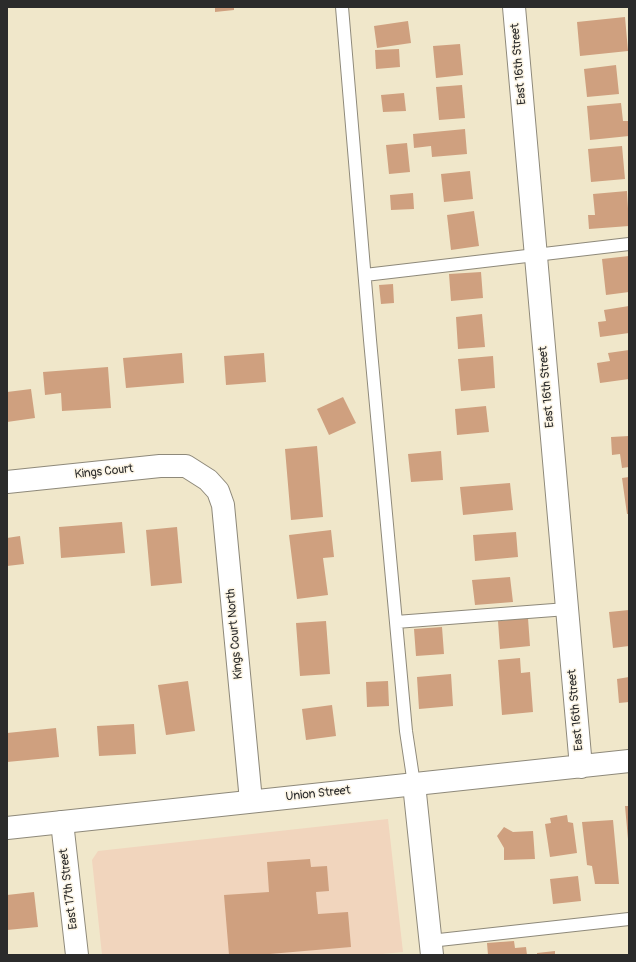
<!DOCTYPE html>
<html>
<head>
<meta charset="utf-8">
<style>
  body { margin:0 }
  #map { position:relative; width:636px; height:962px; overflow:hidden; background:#f0e7ca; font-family:Pangolin,sans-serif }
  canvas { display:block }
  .frame { position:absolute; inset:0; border:8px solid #2b2b2b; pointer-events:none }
</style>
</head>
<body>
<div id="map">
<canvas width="636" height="962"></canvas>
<div class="frame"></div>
</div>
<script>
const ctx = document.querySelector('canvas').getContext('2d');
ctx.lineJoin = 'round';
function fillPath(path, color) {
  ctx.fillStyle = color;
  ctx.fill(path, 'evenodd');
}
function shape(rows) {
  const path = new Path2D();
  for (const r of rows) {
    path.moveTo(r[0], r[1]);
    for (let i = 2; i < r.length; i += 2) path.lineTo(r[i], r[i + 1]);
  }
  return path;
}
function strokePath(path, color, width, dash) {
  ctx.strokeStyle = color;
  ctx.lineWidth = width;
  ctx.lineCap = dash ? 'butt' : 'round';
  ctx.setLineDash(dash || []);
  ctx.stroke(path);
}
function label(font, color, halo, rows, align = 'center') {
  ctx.font = font + ' Pangolin,sans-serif';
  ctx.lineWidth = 3;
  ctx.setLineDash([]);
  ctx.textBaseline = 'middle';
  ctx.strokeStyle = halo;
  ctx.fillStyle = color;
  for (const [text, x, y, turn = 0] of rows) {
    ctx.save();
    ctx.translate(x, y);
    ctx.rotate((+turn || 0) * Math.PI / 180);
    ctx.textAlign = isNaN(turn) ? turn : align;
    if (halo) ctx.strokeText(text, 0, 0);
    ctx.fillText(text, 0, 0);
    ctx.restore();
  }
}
const built = shape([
  [388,819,403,952,372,955,102,955,92,860,98,851]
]);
const building = shape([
  [215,7,234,7,234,10,215,12],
  [625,17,628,51,580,56,577,22],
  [408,21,411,43,377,48,374,26],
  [460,44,463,75,436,78,433,46],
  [399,49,400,67,376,69,375,50],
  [616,65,619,94,587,97,584,69],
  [462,85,465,118,439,120,436,87],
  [404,93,406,111,383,112,381,95],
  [621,103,623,121,629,121,629,136,590,140,587,106],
  [465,129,467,154,432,157,431,146,414,148,413,134],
  [407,143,410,172,389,174,386,145],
  [622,146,625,179,591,182,588,149],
  [470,171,473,199,444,202,441,174],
  [627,191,629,226,589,229,588,215,595,215,593,194],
  [413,193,414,209,391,210,390,195],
  [474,211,479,246,451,250,447,215],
  [629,256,629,292,606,295,602,259],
  [481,272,483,298,451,301,449,274],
  [393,284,394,303,381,304,379,285],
  [629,306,629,333,600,337,598,322,606,321,604,310],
  [482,314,485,347,458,349,456,317],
  [629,350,629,379,600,383,597,363,610,361,608,353],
  [182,353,184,383,126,388,123,358],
  [264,353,266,382,226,385,224,356],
  [493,356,495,388,461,391,458,359],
  [108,367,111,408,62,411,61,393,45,395,43,372],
  [31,389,35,418,7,422,7,392],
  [343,397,356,423,329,435,317,409],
  [486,406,489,432,457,435,455,409],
  [629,436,629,467,622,468,620,454,612,455,611,437],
  [317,446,323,517,291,520,285,449],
  [441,451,443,480,411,482,408,454],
  [629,477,629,514,627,514,622,478],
  [510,483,513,510,463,515,460,487],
  [122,522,125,553,61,558,59,527],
  [177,527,182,583,151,586,146,530],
  [331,530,334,557,323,558,328,595,297,599,289,535],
  [516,532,518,557,475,561,473,535],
  [20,536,24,564,7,566,7,538],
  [510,577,513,602,475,605,472,580],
  [629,610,629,646,613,648,609,612],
  [528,618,530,646,500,649,498,621],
  [326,621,330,674,300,676,296,623],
  [442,627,444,654,416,656,414,629],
  [520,658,521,673,530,672,533,712,502,715,498,660],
  [451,674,453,706,419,709,417,677],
  [629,677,629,702,619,703,617,679],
  [188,681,195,731,166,735,158,685],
  [388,681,389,706,367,707,366,682],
  [332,705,336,736,306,740,302,709],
  [134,724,136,754,99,756,97,726],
  [56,728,59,757,7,762,7,733],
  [625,806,629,806,629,839,628,839],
  [567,815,568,822,573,823,577,853,550,857,545,824,551,823,550,818],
  [613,820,619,884,595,884,592,866,587,865,582,822],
  [504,827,513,832,533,831,535,859,504,860,504,848,497,836],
  [310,859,311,867,327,866,329,891,316,892,318,914,348,912,351,947,258,955,229,955,224,895,269,892,267,862],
  [578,876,581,901,553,904,550,879],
  [34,892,38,927,7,930,7,895],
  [514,941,515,948,526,947,527,955,488,955,487,943],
  [555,951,555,955,537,955,537,953]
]);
const lane = shape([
  [342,7,370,340,406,731,414,784],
  [365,275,629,244],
  [396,622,567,609],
  [430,941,629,919]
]);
const street = shape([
  [7,482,160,466,186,466,208,480,218,491,223,505,251,801],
  [414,784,432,955],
  [62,822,77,955]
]);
const secondary = shape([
  [514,7,581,767],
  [7,828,629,761]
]);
const streetNames = [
  ["East 16th Street",519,64,-95],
  ["East 16th Street",547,387,-95],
  ["Kings Court",104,472,-6],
  ["Kings Court North",235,634,-95],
  ["East 16th Street",576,710,-95],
  ["Union Street",318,794,-6],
  ["East 17th Street",69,889,-97]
];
fillPath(built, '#f1d5bd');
fillPath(building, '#cfa07f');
strokePath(lane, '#8e897a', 14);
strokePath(street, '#8e897a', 24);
strokePath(secondary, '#8e897a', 24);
strokePath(lane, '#fff', 12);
strokePath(street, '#fff', 22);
strokePath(secondary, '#fff', 22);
label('12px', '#2b2b2b', '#fcf5e5', streetNames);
</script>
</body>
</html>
